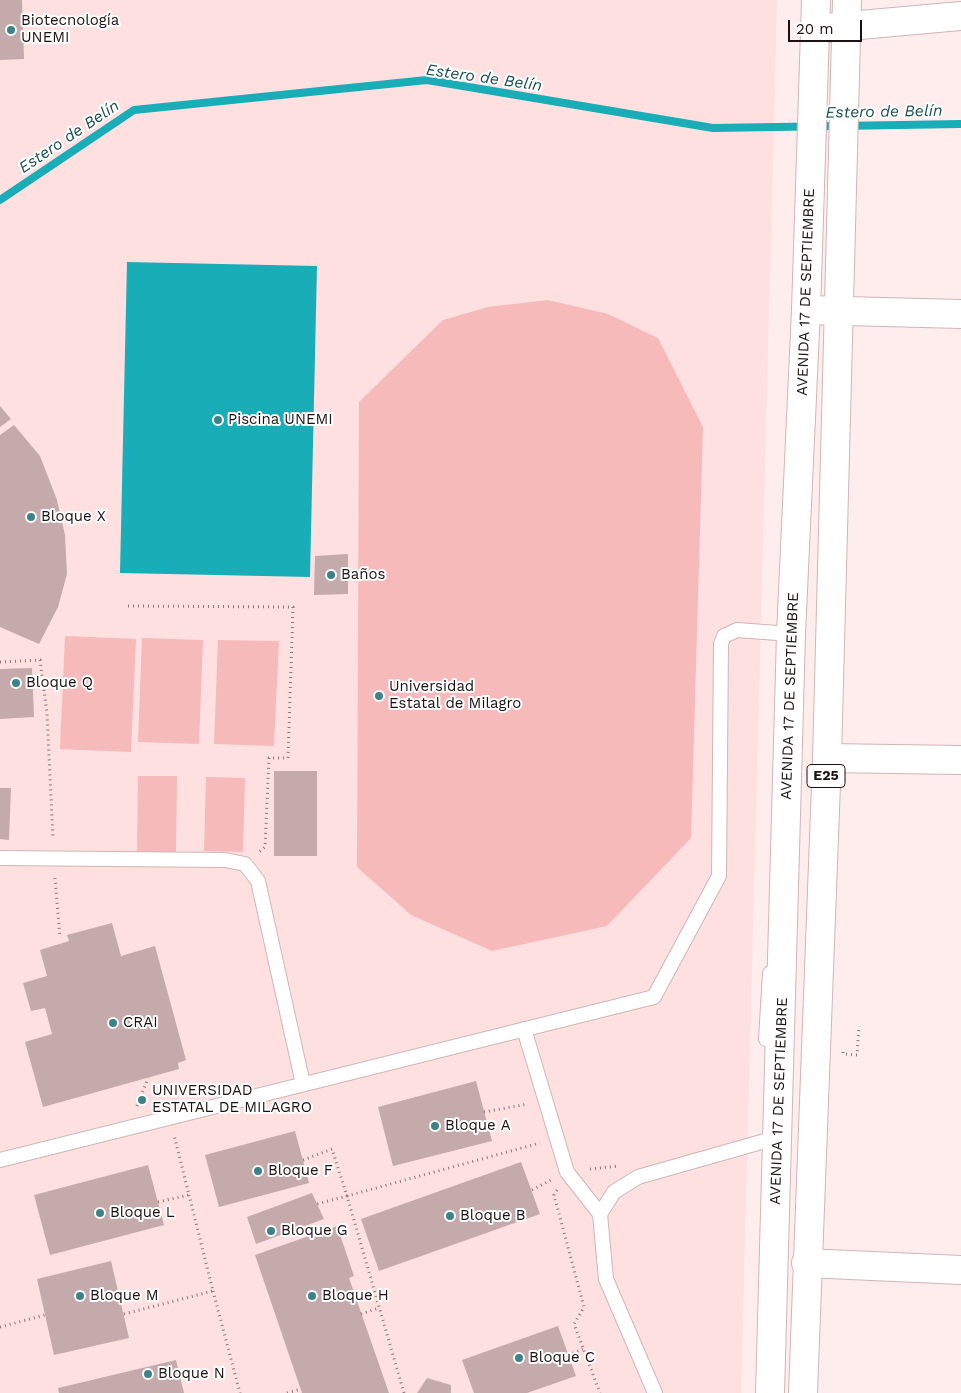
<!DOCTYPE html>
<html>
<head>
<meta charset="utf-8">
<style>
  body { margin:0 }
  #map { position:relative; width:961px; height:1393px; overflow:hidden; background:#ffedee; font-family:"Work Sans",sans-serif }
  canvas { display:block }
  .scale { position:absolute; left:788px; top:20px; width:74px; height:22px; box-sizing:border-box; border:2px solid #1b1111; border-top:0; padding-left:6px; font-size:15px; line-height:18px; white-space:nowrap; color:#1b1111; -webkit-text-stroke:4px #fff; paint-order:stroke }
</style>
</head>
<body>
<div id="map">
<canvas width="961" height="1393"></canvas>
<div class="scale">20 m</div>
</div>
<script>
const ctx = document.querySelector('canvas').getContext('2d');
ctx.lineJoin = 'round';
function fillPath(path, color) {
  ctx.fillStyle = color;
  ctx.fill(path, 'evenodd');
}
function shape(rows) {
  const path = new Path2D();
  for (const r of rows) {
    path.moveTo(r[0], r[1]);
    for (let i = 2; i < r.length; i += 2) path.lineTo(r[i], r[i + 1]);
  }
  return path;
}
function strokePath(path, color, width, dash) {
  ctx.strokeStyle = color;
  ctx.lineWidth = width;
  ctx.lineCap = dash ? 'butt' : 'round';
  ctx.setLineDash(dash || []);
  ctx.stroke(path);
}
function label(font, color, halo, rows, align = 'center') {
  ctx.font = font + ' "Work Sans",sans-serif';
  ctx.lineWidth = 4;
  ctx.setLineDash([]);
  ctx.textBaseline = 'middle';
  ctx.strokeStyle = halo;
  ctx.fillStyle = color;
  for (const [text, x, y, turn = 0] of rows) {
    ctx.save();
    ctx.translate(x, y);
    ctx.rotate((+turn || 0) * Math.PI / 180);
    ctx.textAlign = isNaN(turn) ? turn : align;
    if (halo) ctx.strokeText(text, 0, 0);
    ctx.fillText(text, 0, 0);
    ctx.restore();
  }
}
const built = shape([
  [0,0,777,0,741,1393,0,1393]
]);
const green = shape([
  [548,300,608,314,658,338,703,427,691,838,607,926,492,951,411,915,357,867,359,402,443,320,488,307],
  [65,636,136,639,131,752,60,749],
  [142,638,203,640,199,744,138,742],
  [218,640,279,641,274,746,214,744],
  [138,776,177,776,176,853,137,852],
  [206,777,245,778,243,852,204,851]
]);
const water = shape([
  [127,262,317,266,310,577,120,573]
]);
const stream = shape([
  [0,200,134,110,427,80,713,128,961,124]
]);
const building = shape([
  [0,0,22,0,24,59,0,60],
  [0,406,11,419,0,427],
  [14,425,40,456,57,500,65,535,67,574,58,607,39,644,0,627,0,435],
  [348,554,348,594,314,595,315,556],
  [32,668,34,717,0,719,0,669],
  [274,771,317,771,317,856,274,856],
  [0,788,11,788,9,840,0,839],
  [112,923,121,956,155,946,186,1060,178,1063,179,1069,43,1107,25,1042,52,1034,45,1008,31,1011,23,983,47,976,40,950,69,941,67,935],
  [476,1081,492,1141,393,1166,378,1107],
  [295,1131,309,1183,219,1207,205,1155],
  [521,1162,540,1214,379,1271,361,1219],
  [148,1165,164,1225,50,1255,34,1195],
  [312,1193,324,1219,256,1244,247,1217],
  [337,1226,354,1276,349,1278,389,1393,302,1393,255,1255],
  [111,1261,129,1338,54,1355,37,1279],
  [558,1326,576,1376,527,1393,474,1393,462,1360],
  [176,1360,184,1393,59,1393,58,1388],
  [427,1378,451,1385,451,1393,417,1393]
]);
const path = shape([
  [128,606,293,607,288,758,269,758,265,847,259,852],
  [0,662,40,660,47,713,53,839],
  [55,878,60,938],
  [843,1052,843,1054,857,1055,859,1026],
  [137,1106,148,1078],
  [484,1112,528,1104],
  [303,1160,332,1149,347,1196,317,1204],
  [590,1169,619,1166],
  [532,1190,551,1180],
  [557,1190,554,1195,584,1307,574,1324,600,1393],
  [158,1202,189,1195,174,1135],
  [213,1291,240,1393],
  [124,1314,213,1291,189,1195],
  [361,1314,379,1308],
  [0,1327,45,1315],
  [568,1355,583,1349],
  [287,1393,301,1389],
  [404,1393,347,1196,540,1143]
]);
const service = shape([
  [0,858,225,860,245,864,258,881,303,1084],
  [524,1029,567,1172,600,1214,606,1279,655,1393],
  [766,1039,770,973],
  [0,1160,654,997,719,876,721,644,724,636,737,630,791,634],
  [600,1214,614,1192,638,1177,779,1137]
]);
const minor = shape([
  [815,29,961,16],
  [806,310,961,314],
  [827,758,961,760],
  [806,1263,961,1270]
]);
const primary = shape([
  [770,1393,791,634,806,310,816,0],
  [803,1393,827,758,847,0]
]);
const markers = [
  [11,30,5,"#3b8389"],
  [218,420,5,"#3b8389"],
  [31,517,5,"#3b8389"],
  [331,575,5,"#3b8389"],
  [16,683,5,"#3b8389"],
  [379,696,5,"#3b8389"],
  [113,1023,5,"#3b8389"],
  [142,1100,5,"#3b8389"],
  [435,1126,5,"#3b8389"],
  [258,1171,5,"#3b8389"],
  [100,1213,5,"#3b8389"],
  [450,1216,5,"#3b8389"],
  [271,1231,5,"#3b8389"],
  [80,1296,5,"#3b8389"],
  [312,1296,5,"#3b8389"],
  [519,1358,5,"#3b8389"],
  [148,1374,5,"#3b8389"]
];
const shields = [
  [826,776,38]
];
const shieldNames = [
  ["E25",826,776]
];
const poiNames = [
  ["Biotecnología",21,21],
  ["UNEMI",21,38],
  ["Piscina UNEMI",228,420],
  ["Bloque X",41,517],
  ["Baños",341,575],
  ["Bloque Q",26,683],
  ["Universidad",389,687],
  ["Estatal de Milagro",389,704],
  ["CRAI",123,1023],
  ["UNIVERSIDAD",152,1091],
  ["ESTATAL DE MILAGRO",152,1108],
  ["Bloque A",445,1126],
  ["Bloque F",268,1171],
  ["Bloque L",110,1213],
  ["Bloque B",460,1216],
  ["Bloque G",281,1231],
  ["Bloque M",90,1296],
  ["Bloque H",322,1296],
  ["Bloque C",529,1358],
  ["Bloque N",158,1374]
];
const streetNames = [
  ["AVENIDA 17 DE SEPTIEMBRE",806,292,-88],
  ["AVENIDA 17 DE SEPTIEMBRE",790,696,-88],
  ["AVENIDA 17 DE SEPTIEMBRE",779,1101,-88]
];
const waterNames = [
  ["Estero de Belín",484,78,8],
  ["Estero de Belín",884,112,-1],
  ["Estero de Belín",69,137,-34]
];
fillPath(built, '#fee0e0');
fillPath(green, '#f6babb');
fillPath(water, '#18adb7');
strokePath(stream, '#18adb7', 8);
fillPath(building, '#c5aaab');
strokePath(service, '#d0b5b5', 16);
strokePath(minor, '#d0b5b5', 30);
strokePath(primary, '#d0b5b5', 30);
strokePath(path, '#87797a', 3, [1, 4]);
strokePath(service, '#fff', 14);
strokePath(minor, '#fff', 28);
strokePath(primary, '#fff', 28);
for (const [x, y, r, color] of markers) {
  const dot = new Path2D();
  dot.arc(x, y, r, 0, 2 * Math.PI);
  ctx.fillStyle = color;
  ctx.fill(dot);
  strokePath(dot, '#fff', 2);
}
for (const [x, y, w] of shields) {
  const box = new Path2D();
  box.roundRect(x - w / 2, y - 11.5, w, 23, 4);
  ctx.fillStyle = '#fff';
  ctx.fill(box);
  strokePath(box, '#1b1111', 1);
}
label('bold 14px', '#1b1111', null, shieldNames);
label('15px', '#1b1111', '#fff', poiNames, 'left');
label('15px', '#1b1111', '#fff', streetNames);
label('italic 16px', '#154e52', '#fff', waterNames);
</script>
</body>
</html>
